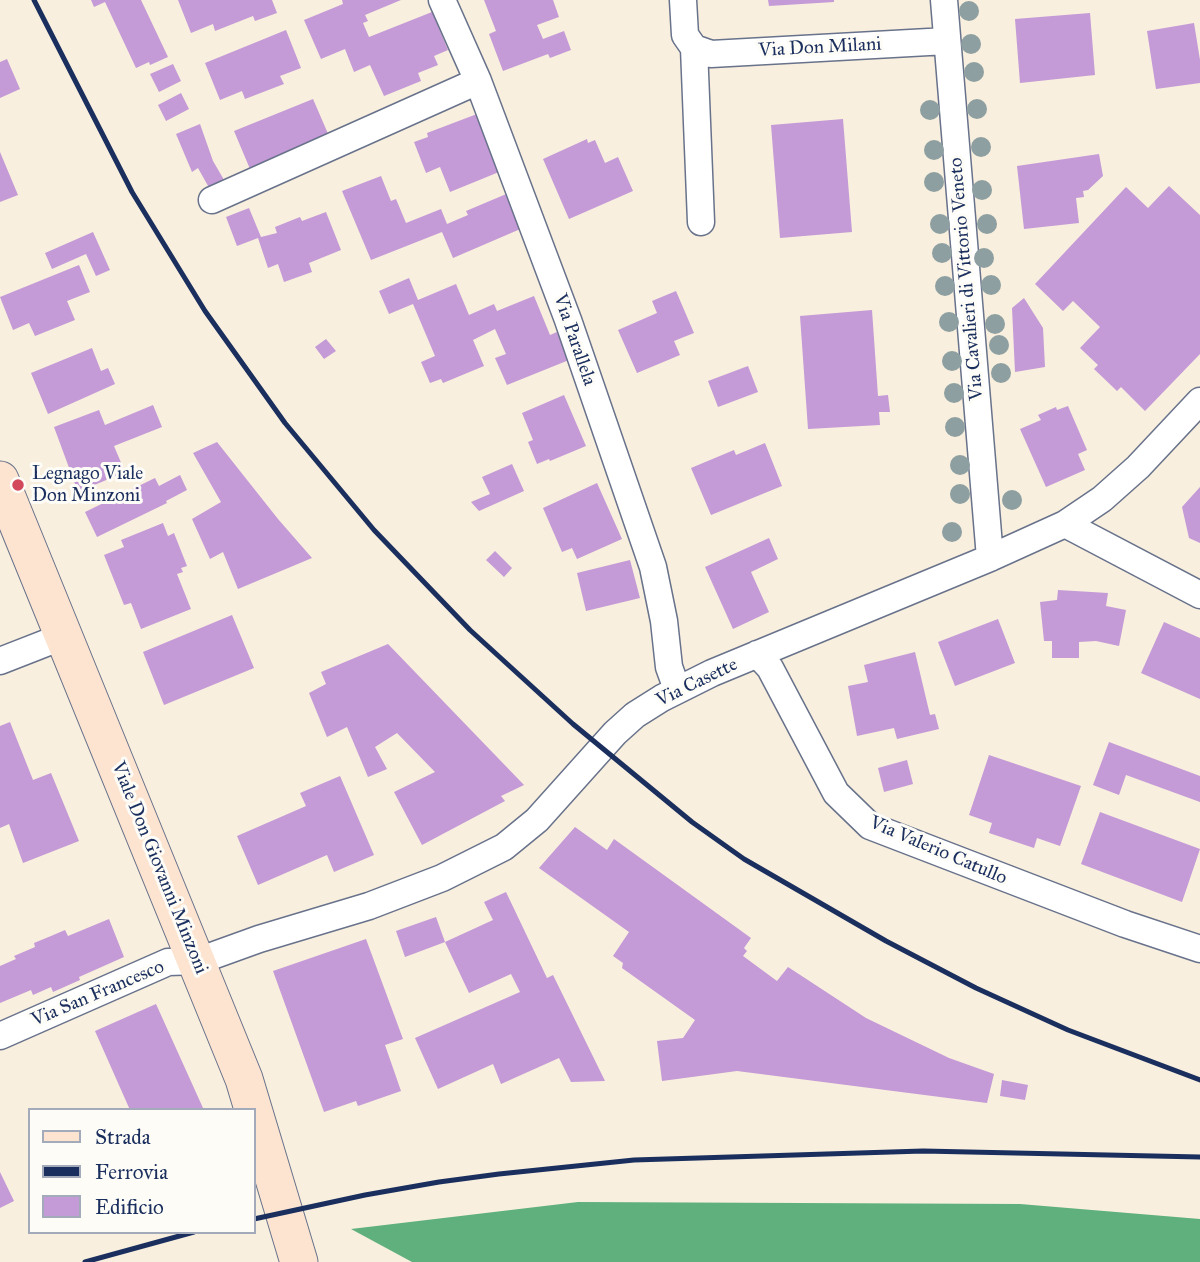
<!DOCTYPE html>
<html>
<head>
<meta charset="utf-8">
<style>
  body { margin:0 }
  #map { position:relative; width:1200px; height:1262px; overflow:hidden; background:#f8efde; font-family:"IM FELL Great Primer",serif }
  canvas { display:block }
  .legend { position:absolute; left:28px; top:1108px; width:228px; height:126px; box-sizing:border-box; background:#fdfcf7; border:2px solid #a3aaba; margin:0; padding:9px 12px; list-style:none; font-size:21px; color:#1b2f5e }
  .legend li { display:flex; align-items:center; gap:14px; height:35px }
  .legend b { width:35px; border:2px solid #a3aaba }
</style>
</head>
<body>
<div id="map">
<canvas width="1200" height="1262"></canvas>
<ul class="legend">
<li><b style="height:9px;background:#fde4d1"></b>Strada</li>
<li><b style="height:9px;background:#1b2f5e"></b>Ferrovia</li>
<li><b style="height:19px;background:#c49ad7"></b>Edificio</li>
</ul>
</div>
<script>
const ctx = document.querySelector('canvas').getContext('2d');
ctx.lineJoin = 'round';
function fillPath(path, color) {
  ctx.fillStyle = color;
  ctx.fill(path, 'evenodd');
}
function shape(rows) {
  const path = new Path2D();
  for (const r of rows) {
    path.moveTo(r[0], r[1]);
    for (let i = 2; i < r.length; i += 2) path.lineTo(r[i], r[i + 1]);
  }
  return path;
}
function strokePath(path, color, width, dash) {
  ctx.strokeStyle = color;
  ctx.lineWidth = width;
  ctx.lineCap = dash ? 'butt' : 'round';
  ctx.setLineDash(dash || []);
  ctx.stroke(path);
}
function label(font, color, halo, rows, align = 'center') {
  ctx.font = font + ' "IM FELL Great Primer",serif';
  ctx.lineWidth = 6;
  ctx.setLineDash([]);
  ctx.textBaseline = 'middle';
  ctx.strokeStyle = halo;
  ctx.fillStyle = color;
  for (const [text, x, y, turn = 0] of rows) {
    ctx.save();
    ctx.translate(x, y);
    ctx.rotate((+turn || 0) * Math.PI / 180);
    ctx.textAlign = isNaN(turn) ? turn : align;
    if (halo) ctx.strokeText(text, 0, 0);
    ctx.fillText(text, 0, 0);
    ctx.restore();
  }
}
const forest = shape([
  [578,1202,1020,1204,1200,1219,1200,1262,412,1262,351,1229]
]);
const building = shape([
  [91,0,141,0,168,57,150,65,149,62,136,68,105,2,94,7],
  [178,0,272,0,277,13,255,21,253,16,215,31,213,24,191,33],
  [342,0,401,0,365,15,368,21,363,23,369,37,432,12,448,50,434,56,438,65,418,73,421,81,384,96,370,65,354,72,345,49,321,59,304,20,343,4],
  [484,0,553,0,559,17,537,25,543,39,564,31,571,50,550,58,548,54,503,71,489,34,496,31],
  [768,0,834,0,834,2,769,6],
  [1090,13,1095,75,1020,83,1015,19],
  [1194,23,1200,60,1200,83,1156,89,1147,31],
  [286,30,301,68,280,76,284,84,245,99,242,91,220,100,205,63],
  [7,59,20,89,0,98,0,62],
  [173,64,181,81,159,92,150,74],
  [181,93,189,109,166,121,158,105],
  [313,99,329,136,250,169,234,131],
  [477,114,499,172,450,192,440,167,426,173,414,142,428,137,427,133],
  [843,119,852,232,780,238,771,125],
  [200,124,213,161,227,185,212,193,198,168,192,172,176,134],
  [587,139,588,143,595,140,605,163,618,157,633,191,569,219,543,159],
  [0,152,18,195,0,202],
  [1099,154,1103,176,1088,190,1083,191,1084,197,1076,198,1079,223,1024,229,1017,166],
  [381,176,391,201,396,199,406,223,441,209,447,224,468,215,466,211,511,192,525,227,453,258,442,232,371,260,342,191],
  [1169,186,1200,215,1200,354,1145,411,1121,387,1117,391,1094,369,1098,365,1080,348,1100,327,1073,301,1063,311,1035,284,1126,187,1148,208],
  [249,208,261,237,277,233,275,227,300,217,302,221,326,212,341,250,309,263,312,272,284,282,278,264,268,268,258,238,237,246,226,217],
  [93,232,110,270,96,276,86,254,52,269,45,253],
  [79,265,90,292,67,301,75,320,35,336,29,323,13,330,0,297],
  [409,278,418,300,456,284,469,315,494,304,497,311,534,296,550,335,557,332,569,360,507,385,495,358,506,354,495,329,473,340,484,366,443,383,441,379,430,383,421,362,435,356,413,304,389,314,379,291],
  [676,291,694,333,674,341,680,355,637,373,618,330,657,313,652,301],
  [1024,298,1043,328,1045,367,1015,372,1012,308],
  [872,310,878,396,888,395,890,412,879,412,880,425,808,429,800,316],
  [326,339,336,351,324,359,315,347],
  [92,348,101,371,108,368,115,384,48,414,31,373],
  [748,366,758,392,718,407,708,381],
  [564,395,586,446,550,461,549,459,537,464,528,442,533,440,522,413],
  [153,405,162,427,114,446,125,472,78,492,54,427,99,410,105,425],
  [1068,406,1087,450,1078,454,1085,470,1046,487,1020,429,1041,420,1038,415,1056,407,1057,410],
  [217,442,278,519,312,558,238,589,223,552,210,559,192,519,221,502,193,453],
  [765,443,782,486,711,515,691,468,734,450,736,455],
  [512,464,524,491,479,511,471,502,490,494,482,477],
  [180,475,187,490,166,501,167,503,97,537,85,512,155,478,159,486],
  [597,483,622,539,577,559,572,548,562,552,543,508],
  [1200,487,1200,543,1189,538,1182,507],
  [163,523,168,536,174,533,187,566,181,568,183,572,177,574,191,609,141,629,131,603,124,605,104,555,124,547,121,540],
  [769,538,778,559,751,572,769,612,733,629,705,567],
  [495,551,512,568,504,577,486,560],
  [630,560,640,598,586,611,577,573],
  [1058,590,1108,593,1106,606,1126,610,1119,646,1096,641,1079,642,1079,658,1052,658,1052,641,1044,641,1040,602,1057,600],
  [232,615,254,668,164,705,143,652],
  [998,619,1015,663,955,686,938,642],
  [1164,622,1200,638,1200,699,1141,673],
  [388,644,524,785,501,796,505,801,422,845,394,792,435,772,397,733,375,747,387,769,368,777,347,727,327,737,309,693,326,684,321,672],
  [915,652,930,715,935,714,939,729,897,739,894,728,857,736,848,686,868,682,864,665],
  [10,722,33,780,51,773,79,841,23,863,9,824,0,828,0,726],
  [1109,742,1200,776,1200,802,1126,775,1119,795,1093,785],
  [989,755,1081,786,1060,846,1037,838,1034,848,989,833,992,823,969,815],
  [907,760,913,784,884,792,878,768],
  [340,776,374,855,334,872,327,855,258,885,237,836,306,806,300,793],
  [1100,812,1200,849,1182,902,1081,864],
  [575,827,607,850,614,839,751,938,744,948,747,951,743,956,777,981,788,967,866,1018,949,1058,994,1074,987,1103,737,1071,662,1081,657,1041,683,1038,695,1020,622,968,623,963,613,956,629,932,539,868],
  [506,892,547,978,553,975,605,1081,571,1082,559,1058,501,1084,493,1064,438,1089,415,1038,520,992,511,974,469,993,445,942,493,920,484,902],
  [436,917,445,942,405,957,396,931],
  [109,919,124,957,79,977,80,980,53,992,51,987,33,995,31,990,0,1003,0,966,16,959,14,956,35,947,34,943,51,936,65,930,68,936],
  [366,939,403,1039,385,1045,401,1091,358,1106,356,1101,324,1112,273,971],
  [156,1004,203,1108,199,1110,130,1110,95,1031],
  [1002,1080,1028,1085,1025,1100,1000,1096],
  [0,1172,14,1201,0,1208]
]);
const street = shape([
  [442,0,478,81,568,320,653,567,664,621,669,667,677,689],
  [683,0,685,35,694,48,711,54,947,41],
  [944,0,990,558],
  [694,48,701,222],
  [212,200,478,81],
  [1065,524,1200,595],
  [757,654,770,668,836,793,870,826,1125,924,1200,949],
  [0,661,64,636],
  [0,1036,168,962,198,961,259,939,369,906,442,878,504,847,537,820,615,733,635,715,662,698,712,673,990,558,1065,524,1102,499,1138,467,1200,401]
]);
const secondary = shape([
  [0,480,244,1079,299,1262]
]);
const rail = shape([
  [34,0,132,192,205,311,285,423,374,530,470,630,573,724,692,822,744,859,886,941,976,988,1068,1030,1200,1080],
  [254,1219,365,1195,439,1182,499,1174,634,1160,923,1151,1200,1157],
  [85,1262,194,1232]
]);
const trees = [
  [969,11],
  [971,44],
  [974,72],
  [977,109],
  [930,110],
  [981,147],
  [934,150],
  [934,182],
  [982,190],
  [940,224],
  [987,224],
  [942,253],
  [984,258],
  [991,285],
  [945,286],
  [949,322],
  [995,324],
  [999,345],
  [952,361],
  [1001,373],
  [954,393],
  [955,427],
  [960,465],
  [960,494],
  [1012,500],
  [952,532]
];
const markers = [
  [18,485,7,"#d1495b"]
];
const streetNames = [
  ["Via Don Milani",820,48,-3],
  ["Via Cavalieri di Vittorio Veneto",967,279,-95],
  ["Via Parallela",574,340,71],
  ["Via Casette",697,683,-26],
  ["Via Valerio Catullo",938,851,23],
  ["Viale Don Giovanni Minzoni",159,868,68],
  ["Via San Francesco",98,994,-23]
];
const poiNames = [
  ["Legnago Viale",32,474],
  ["Don Minzoni",32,496]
];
fillPath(forest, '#5fb07c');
fillPath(building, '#c49ad7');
strokePath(street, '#68728b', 29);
strokePath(secondary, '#68728b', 39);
strokePath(street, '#fff', 26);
strokePath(secondary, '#fde4d1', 37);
strokePath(rail, '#1b2f5e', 5);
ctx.fillStyle = '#8d9fa0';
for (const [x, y] of trees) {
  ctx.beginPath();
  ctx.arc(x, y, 10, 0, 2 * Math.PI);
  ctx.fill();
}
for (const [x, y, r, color] of markers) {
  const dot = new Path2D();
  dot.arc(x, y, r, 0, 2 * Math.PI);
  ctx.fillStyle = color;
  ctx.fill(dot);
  strokePath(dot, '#fdfcf7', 2.5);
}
label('19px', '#1b2f5e', '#fdfcf7', streetNames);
label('19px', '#1b2f5e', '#fdfcf7', poiNames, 'left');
</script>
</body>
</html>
